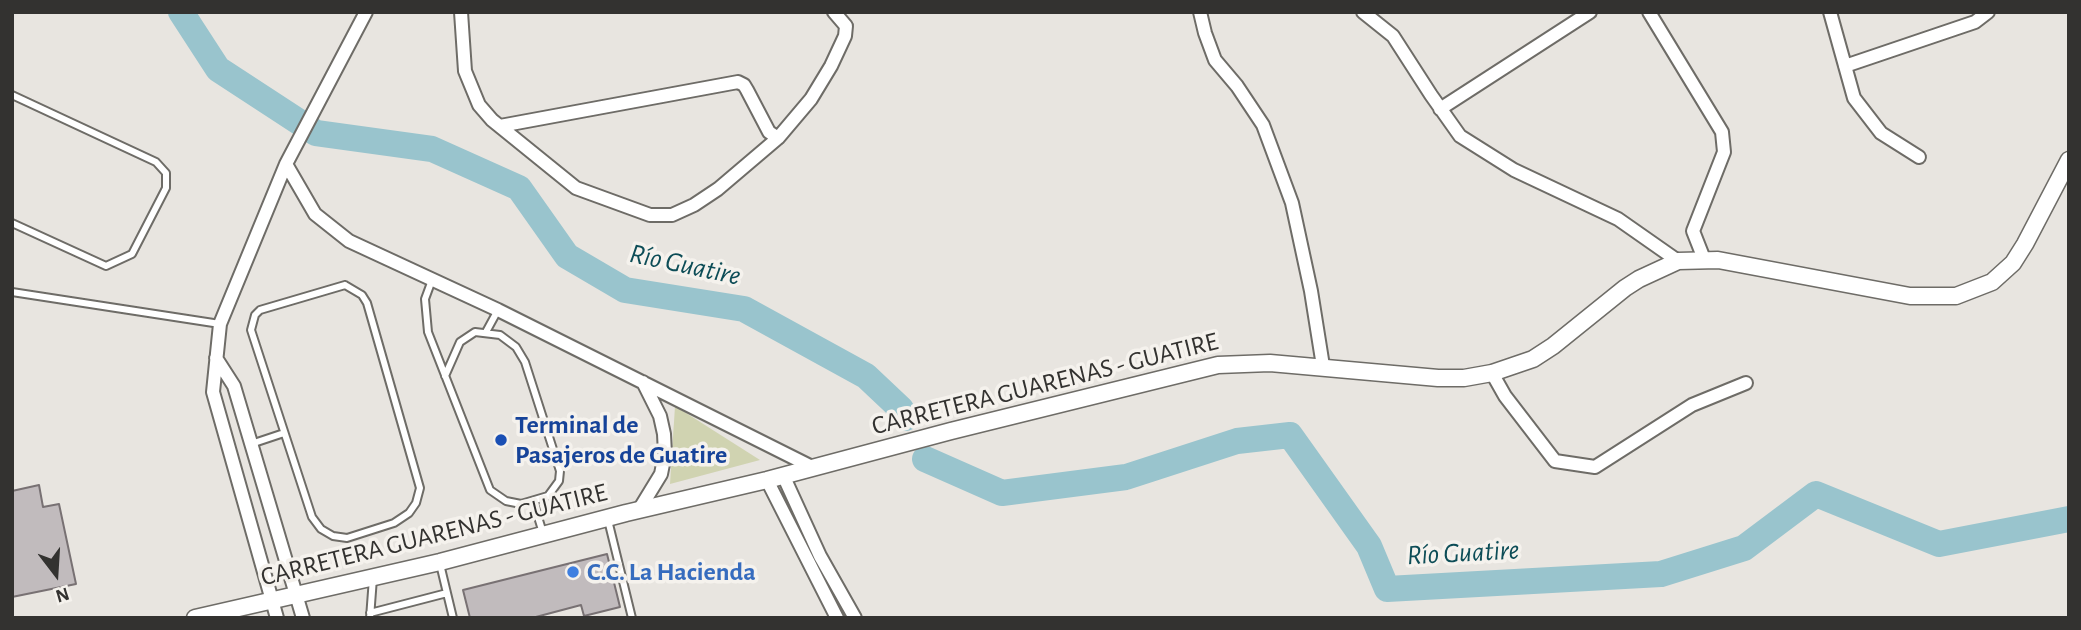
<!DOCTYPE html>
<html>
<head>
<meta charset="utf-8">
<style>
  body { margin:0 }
  #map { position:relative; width:2081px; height:630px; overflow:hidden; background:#e8e5e0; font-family:"Alegreya Sans",sans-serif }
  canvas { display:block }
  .frame { position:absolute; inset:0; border:14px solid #333230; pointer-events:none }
  .north { position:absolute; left:21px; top:539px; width:70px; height:70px; -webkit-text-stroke:5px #f5f2ed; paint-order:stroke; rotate:163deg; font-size:19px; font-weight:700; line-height:28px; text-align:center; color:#333230 }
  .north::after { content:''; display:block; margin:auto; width:24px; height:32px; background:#333230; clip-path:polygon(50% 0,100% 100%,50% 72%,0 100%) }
</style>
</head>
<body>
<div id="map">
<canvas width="2081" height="630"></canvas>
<div class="frame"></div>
<div class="north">N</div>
</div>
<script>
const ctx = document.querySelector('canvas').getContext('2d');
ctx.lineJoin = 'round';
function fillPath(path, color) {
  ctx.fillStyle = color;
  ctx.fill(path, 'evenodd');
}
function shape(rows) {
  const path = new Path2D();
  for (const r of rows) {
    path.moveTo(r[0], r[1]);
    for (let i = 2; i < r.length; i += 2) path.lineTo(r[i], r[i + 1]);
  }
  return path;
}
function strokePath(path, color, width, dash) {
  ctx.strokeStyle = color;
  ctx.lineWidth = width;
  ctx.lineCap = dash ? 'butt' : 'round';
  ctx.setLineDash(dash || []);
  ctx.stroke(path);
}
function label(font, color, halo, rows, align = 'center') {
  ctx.font = font + ' "Alegreya Sans",sans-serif';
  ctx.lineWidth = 7;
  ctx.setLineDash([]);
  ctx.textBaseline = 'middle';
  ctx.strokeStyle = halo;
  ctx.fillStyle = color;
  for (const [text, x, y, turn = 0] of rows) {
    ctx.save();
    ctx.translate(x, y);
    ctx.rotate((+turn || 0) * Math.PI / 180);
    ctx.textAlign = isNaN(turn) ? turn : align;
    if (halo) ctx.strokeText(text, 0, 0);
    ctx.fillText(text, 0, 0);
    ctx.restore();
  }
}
const green = shape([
  [675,406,760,460,670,484]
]);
const river = shape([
  [181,12,218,69,316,133,432,149,519,188,567,256,625,290,744,309,866,376,901,409,906,418],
  [925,459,1002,493,1126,477,1237,441,1290,435,1369,546,1387,589,1661,574,1744,548,1816,494,1939,544,2069,519]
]);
const building = shape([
  [39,485,43,507,59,504,76,584,12,597,12,491,39,485],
  [607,554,620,607,584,616,581,605,532,618,470,618,463,590,607,554]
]);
const lane = shape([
  [12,95,156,162,166,173,166,188,132,254,106,266,12,223],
  [432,280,425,299,428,332,490,490,506,501,521,504,548,496,559,481,560,471,525,362,516,347,500,335,475,332,460,342,445,376],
  [345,285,362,295,367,303,420,488,416,503,409,513,394,523,347,538,333,536,321,529,312,517,251,330,255,315,260,310,345,285],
  [12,292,220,324],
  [486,332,498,310],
  [251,444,284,433],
  [533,501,543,533],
  [608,520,632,618],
  [440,564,453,618],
  [370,613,447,593],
  [370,618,373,578]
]);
const street = shape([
  [461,12,465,71,479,105,492,120,576,188,650,215,672,215,694,205,718,189,778,138,811,99,831,66,845,36,846,26,834,12],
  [1200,12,1205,33,1215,60,1237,86,1263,125,1292,203,1311,291,1323,366],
  [1363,12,1393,36,1431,95,1460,136,1514,170,1618,219,1678,261],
  [1649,12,1722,132,1724,152,1693,231,1704,259],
  [1830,12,1854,98,1881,133,1919,157],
  [1845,66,1975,22,1988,12],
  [1440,109,1590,12],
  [500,126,738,82,744,85,747,90,769,132,778,138],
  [286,164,315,214,349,241,498,310,812,467],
  [216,358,234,386,303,618],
  [1492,373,1505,396,1555,461,1595,467,1692,405,1746,383],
  [783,475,820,556,855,618],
  [767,480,837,618],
  [639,510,661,474,665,454,664,434,660,416,643,382],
  [277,618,213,392,220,324,286,164,366,12]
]);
const secondary = shape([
  [195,618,440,562,626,513,767,480,951,431,1218,365,1270,363,1438,378,1464,378,1492,373,1533,359,1553,346,1625,288,1639,279,1678,261,1718,260,1910,296,1956,296,1992,282,2013,263,2025,244,2069,160]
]);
const markers = [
  [501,440,7,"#1a4fb4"],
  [573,572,7,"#3f7fe0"]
];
const streetNames = [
  ["CARRETERA GUARENAS - GUATIRE",1045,384,-14],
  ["CARRETERA GUARENAS - GUATIRE",434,535,-14]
];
const transitNames = [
  ["Terminal de",515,425],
  ["Pasajeros de Guatire",515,455]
];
const shopNames = [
  ["C.C. La Hacienda",587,572]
];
const waterNames = [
  ["Río Guatire",685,265,12],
  ["Río Guatire",1463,553,-3]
];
fillPath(green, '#d0d3b1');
strokePath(river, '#99c4cd', 26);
fillPath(building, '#c1bbbd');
strokePath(building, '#787173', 2);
strokePath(lane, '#6e6c67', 10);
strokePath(street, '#6e6c67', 16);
strokePath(secondary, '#6e6c67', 19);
strokePath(lane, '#fff', 6);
strokePath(street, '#fff', 12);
strokePath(secondary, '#fff', 16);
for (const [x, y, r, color] of markers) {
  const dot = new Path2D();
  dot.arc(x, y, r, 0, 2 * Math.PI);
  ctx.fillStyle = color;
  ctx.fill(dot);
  strokePath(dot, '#f5f2ed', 2.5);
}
label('26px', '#333230', '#f5f2ed', streetNames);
label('bold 26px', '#164399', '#f5f2ed', transitNames, 'left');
label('bold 26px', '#366cbe', '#f5f2ed', shopNames, 'left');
label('italic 28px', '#0d4d57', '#f5f2ed', waterNames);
</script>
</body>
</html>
